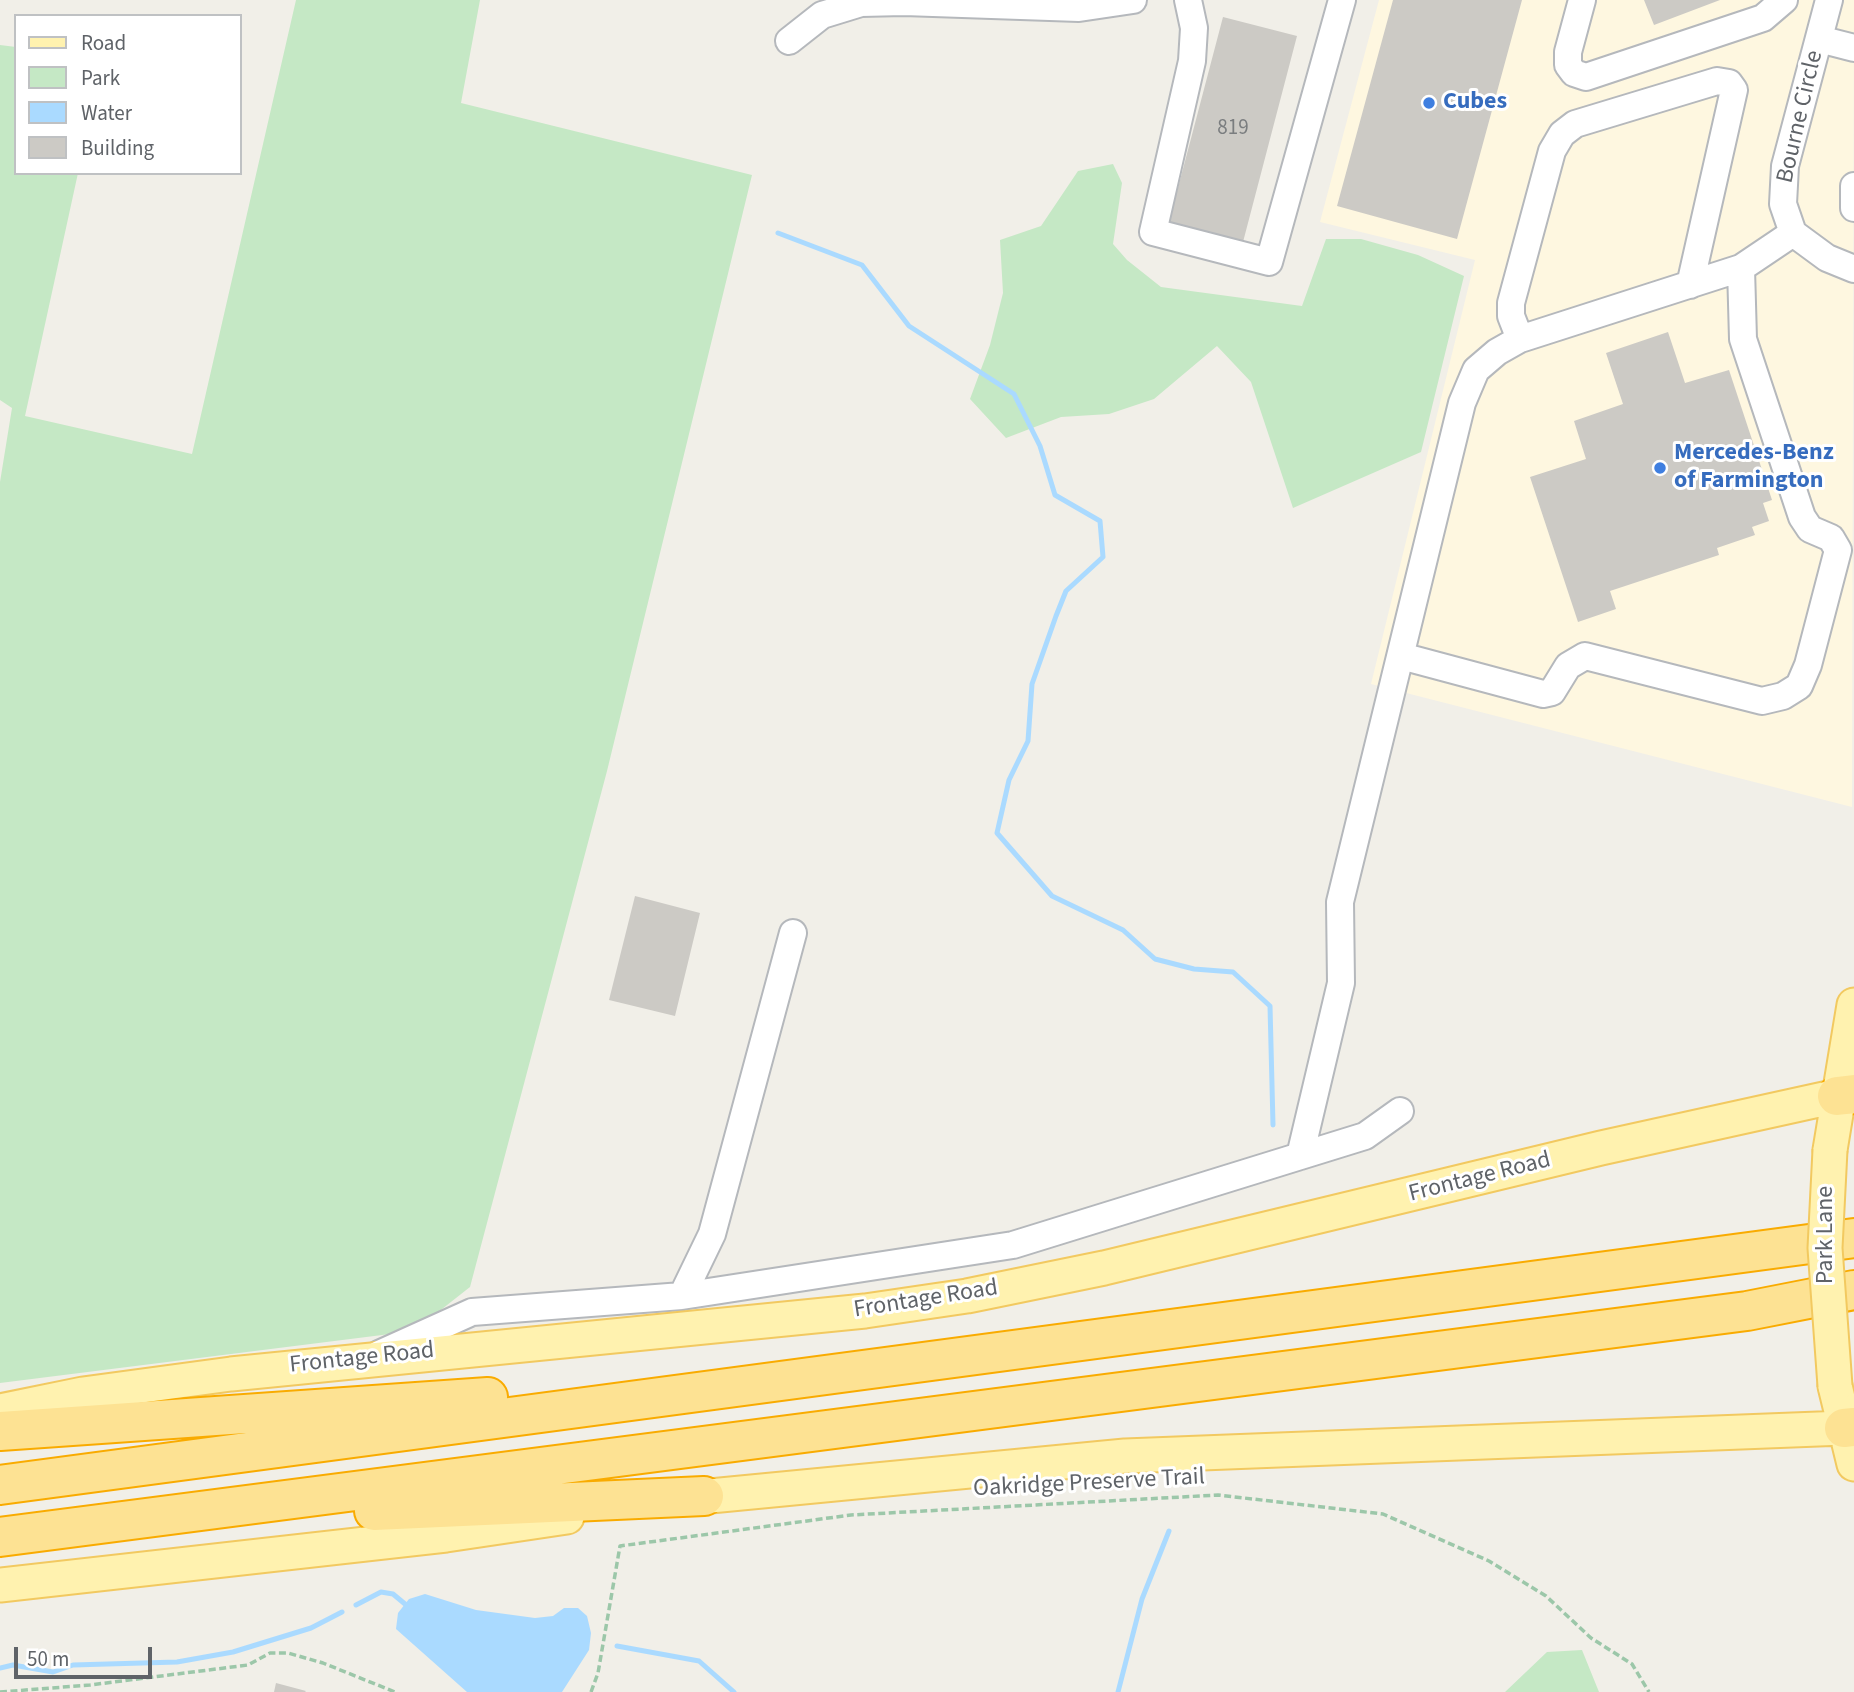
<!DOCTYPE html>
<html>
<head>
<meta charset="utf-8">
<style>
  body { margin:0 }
  #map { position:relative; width:1854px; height:1692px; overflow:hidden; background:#f1efe8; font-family:"Source Sans 3",sans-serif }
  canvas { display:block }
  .legend { position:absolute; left:14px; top:14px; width:228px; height:161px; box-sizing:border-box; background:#fff; border:2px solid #bfc1c3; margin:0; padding:9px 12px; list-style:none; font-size:21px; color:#5f6368 }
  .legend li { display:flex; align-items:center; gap:14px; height:35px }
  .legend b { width:35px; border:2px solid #bfc1c3 }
  .scale { position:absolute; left:14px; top:1647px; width:138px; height:32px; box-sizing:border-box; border:4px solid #5f6368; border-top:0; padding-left:9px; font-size:21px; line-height:24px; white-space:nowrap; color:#5f6368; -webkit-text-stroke:5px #fff; paint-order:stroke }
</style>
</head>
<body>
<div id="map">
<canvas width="1854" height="1692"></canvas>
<ul class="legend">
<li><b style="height:9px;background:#fff2af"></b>Road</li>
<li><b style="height:19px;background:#c5e8c5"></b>Park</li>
<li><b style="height:19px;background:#aadaff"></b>Water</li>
<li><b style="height:19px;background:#cccac5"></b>Building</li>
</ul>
<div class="scale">50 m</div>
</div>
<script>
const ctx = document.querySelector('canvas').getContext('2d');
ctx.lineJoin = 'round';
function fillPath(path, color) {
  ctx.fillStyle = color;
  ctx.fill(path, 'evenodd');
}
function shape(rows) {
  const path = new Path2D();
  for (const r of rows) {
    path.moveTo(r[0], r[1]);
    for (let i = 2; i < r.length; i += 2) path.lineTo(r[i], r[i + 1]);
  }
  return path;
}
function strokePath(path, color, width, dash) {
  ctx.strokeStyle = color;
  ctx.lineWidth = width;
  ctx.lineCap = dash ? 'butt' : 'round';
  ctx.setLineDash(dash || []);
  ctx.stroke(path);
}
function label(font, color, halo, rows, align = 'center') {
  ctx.font = font + ' "Source Sans 3",sans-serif';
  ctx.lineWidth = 6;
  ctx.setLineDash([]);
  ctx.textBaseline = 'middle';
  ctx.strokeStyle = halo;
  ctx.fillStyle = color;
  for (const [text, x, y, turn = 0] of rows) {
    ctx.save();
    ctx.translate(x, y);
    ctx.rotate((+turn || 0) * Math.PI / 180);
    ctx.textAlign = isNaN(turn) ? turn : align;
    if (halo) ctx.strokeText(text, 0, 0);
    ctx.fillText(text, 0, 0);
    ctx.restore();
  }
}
const commercial = shape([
  [1379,0,1854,0,1852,807,1371,684,1475,260,1320,222]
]);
const green = shape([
  [296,0,480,0,461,103,752,175,607,771,470,1287,414,1331,0,1383,0,482,12,408,0,400,0,45,16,47,16,173,78,173,25,416,192,454],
  [1113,164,1122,183,1113,244,1127,260,1161,287,1302,306,1326,239,1361,239,1418,255,1464,276,1421,452,1293,508,1251,382,1217,346,1154,399,1109,414,1061,417,1006,438,970,399,990,345,1003,293,1000,240,1041,226,1078,171],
  [1582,1650,1599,1692,1505,1692,1547,1652]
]);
const water = shape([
  [425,1594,476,1610,535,1618,553,1616,564,1608,578,1608,587,1616,591,1633,589,1650,562,1692,467,1692,396,1629,398,1613,405,1604,409,1599]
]);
const stream = shape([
  [778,233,862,265,909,326,1014,394,1040,446,1055,495,1100,521,1103,557,1066,591,1056,616,1032,684,1028,741,1009,780,997,833,1052,896,1123,930,1155,959,1194,969,1233,972,1270,1006,1273,1125],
  [356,1605,381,1592,393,1594,405,1604],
  [617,1646,699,1661,734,1692],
  [0,1668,13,1665,53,1672,73,1665,177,1662,233,1652,311,1628,342,1612],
  [1118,1692,1142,1599,1169,1531]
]);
const building = shape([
  [1393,0,1522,0,1457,239,1337,206],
  [1644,0,1720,0,1654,25],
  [1223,17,1297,36,1243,242,1169,222],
  [1668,332,1685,383,1729,370,1772,500,1763,503,1769,521,1752,527,1755,535,1717,548,1719,555,1610,591,1616,609,1578,622,1530,477,1586,459,1574,421,1623,404,1606,353],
  [635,896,700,913,675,1016,609,1000],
  [276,1683,306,1691,305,1692,274,1692]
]);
const path = shape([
  [0,1692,90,1685,248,1665,270,1653,288,1653,323,1663,395,1692],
  [591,1692,598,1673,620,1546,851,1515,1218,1495,1383,1514,1489,1561,1546,1596,1591,1638,1632,1664,1649,1692]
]);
const minor = shape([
  [1188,0,1194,28,1192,61,1153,232,1269,262,1342,0],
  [1582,0,1568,52,1568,65,1574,73,1586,77,1763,18,1784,0],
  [1819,39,1854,48],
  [789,41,822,15,861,3,904,2,1079,8,1133,0],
  [1854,186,1854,208],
  [1793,233,1783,204,1785,166,1829,0],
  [1793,233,1827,258,1854,269],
  [1520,339,1511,316,1511,303,1552,151,1562,134,1575,124,1717,81,1729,83,1734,90,1690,285],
  [1401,656,1543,694,1552,692,1568,666,1585,656,1762,701,1783,696,1799,686,1808,665,1838,550,1831,538,1810,529,1802,517,1743,339,1741,268],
  [1300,1156,1341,983,1340,902,1462,403,1476,370,1497,352,1520,339,1741,268,1793,233],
  [682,1296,712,1234,793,933],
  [379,1354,472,1312,682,1296,1013,1245,1365,1136,1400,1111]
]);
const major = shape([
  [1830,1150,1854,1005],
  [1835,1386,1854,1464],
  [0,1411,83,1394,231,1374,865,1311,967,1296,1104,1268,1601,1148,1837,1096],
  [679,1499,1125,1456,1844,1428],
  [0,1585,446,1535,567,1517]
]);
const highway = shape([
  [1837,1096,1854,1094],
  [1844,1428,1854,1427],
  [0,1431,488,1397],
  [0,1485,1854,1238],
  [374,1511,704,1496],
  [0,1537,1747,1311,1854,1290]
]);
const majorBridge = shape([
  [1830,1150,1825,1248,1835,1386]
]);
const markers = [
  [1429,103,7,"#3f7fe0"],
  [1660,468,7,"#3f7fe0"]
];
const numberNames = [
  ["819",1233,129]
];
const shopNames = [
  ["Cubes",1443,103],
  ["Mercedes-Benz",1674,454],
  ["of Farmington",1674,482]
];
const streetNames = [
  ["Bourne Circle",1801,117,-77],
  ["Frontage Road",1480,1178,-14],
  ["Park Lane",1827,1235,-90],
  ["Frontage Road",926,1300,-9],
  ["Frontage Road",362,1359,-6],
  ["Oakridge Preserve Trail",1089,1484,-3]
];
fillPath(commercial, '#fef7e0');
fillPath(green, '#c5e8c5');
fillPath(water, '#aadaff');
strokePath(stream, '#aadaff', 5);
fillPath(building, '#cccac5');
strokePath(minor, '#b5b8bc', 30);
strokePath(major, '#f2c960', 37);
strokePath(highway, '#f9ab00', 42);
strokePath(path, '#9cc7a9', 3.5, [7, 3.5]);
strokePath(minor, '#fff', 26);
strokePath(major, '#fff2af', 33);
strokePath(highway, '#fde293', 38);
strokePath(majorBridge, '#f2c960', 37, []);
strokePath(majorBridge, '#fff2af', 33);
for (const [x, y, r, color] of markers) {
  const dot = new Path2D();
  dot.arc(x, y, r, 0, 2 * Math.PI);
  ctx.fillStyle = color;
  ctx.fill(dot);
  strokePath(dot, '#fff', 2.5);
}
label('21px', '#7a7d7f', null, numberNames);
label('bold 24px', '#366cbe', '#fff', shopNames, 'left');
label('24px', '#5f6368', '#fff', streetNames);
</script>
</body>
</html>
